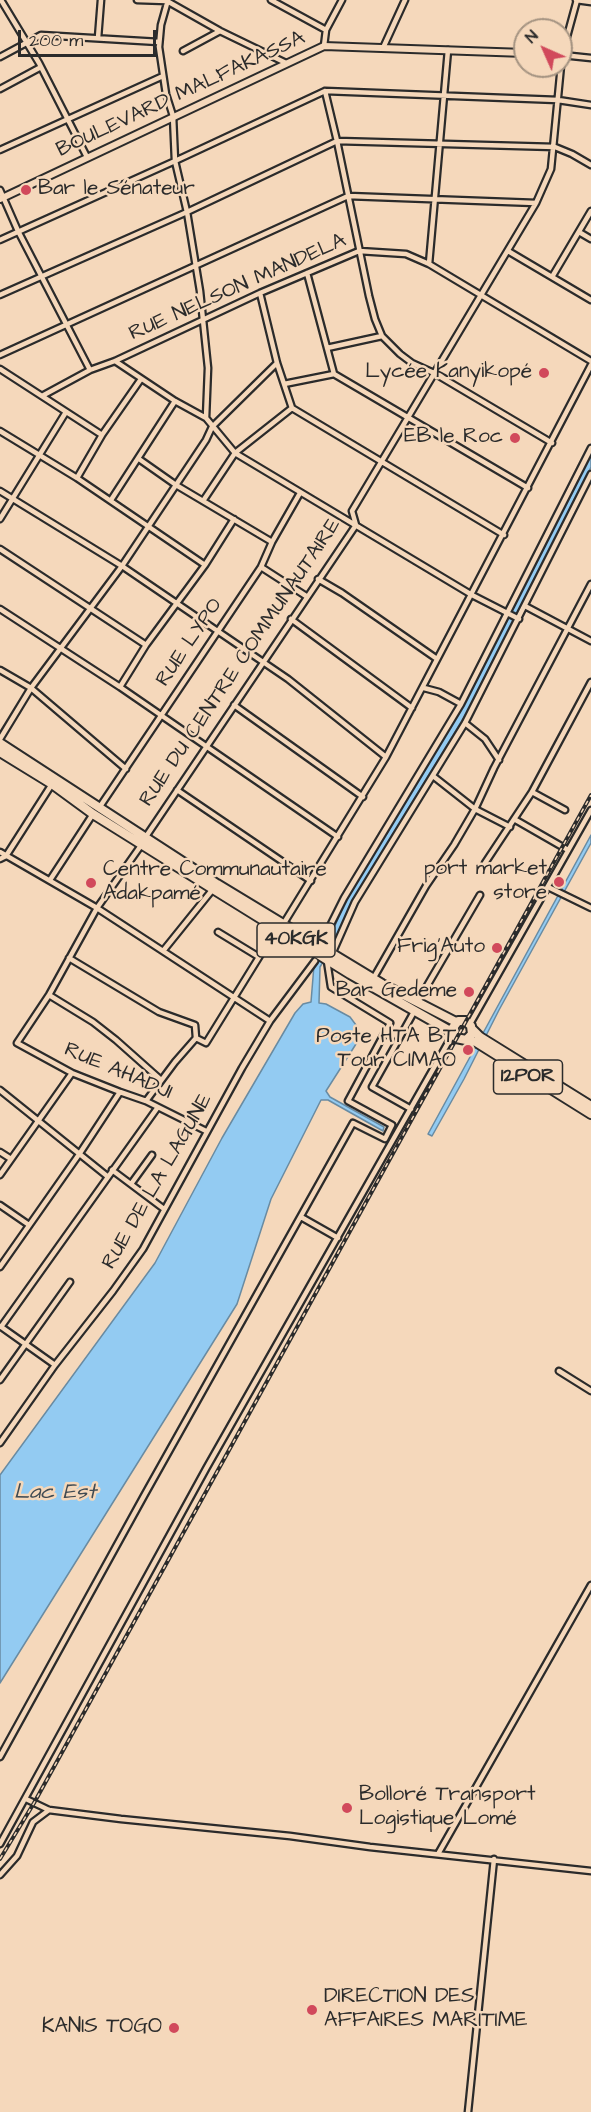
<!DOCTYPE html>
<html>
<head>
<meta charset="utf-8">
<style>
  body { margin:0 }
  #map { position:relative; width:591px; height:2112px; overflow:hidden; background:#f5d8bb; font-family:"Architects Daughter",sans-serif }
  canvas { display:block }
  .north { position:absolute; left:513px; top:18px; width:60px; height:60px; box-sizing:border-box; background:#f5d8bb; border:2px solid #a49381; border-radius:50%; rotate:315deg; font-size:16px; font-weight:700; line-height:24px; text-align:center; color:#2b2b2b }
  .north::after { content:''; display:block; margin:auto; width:21px; height:27px; background:#d1495b; clip-path:polygon(50% 0,100% 100%,50% 72%,0 100%) }
  .scale { position:absolute; left:18px; top:30px; width:138px; height:27px; box-sizing:border-box; border:3px solid #2b2b2b; border-top:0; padding-left:8px; font-size:18px; line-height:21px; white-space:nowrap; color:#2b2b2b; -webkit-text-stroke:4px #f5d8bb; paint-order:stroke }
</style>
</head>
<body>
<div id="map">
<canvas width="591" height="2112"></canvas>
<div class="north">N</div>
<div class="scale">200 m</div>
</div>
<script>
const ctx = document.querySelector('canvas').getContext('2d');
ctx.lineJoin = 'round';
function fillPath(path, color) {
  ctx.fillStyle = color;
  ctx.fill(path, 'evenodd');
}
function shape(rows) {
  const path = new Path2D();
  for (const r of rows) {
    path.moveTo(r[0], r[1]);
    for (let i = 2; i < r.length; i += 2) path.lineTo(r[i], r[i + 1]);
  }
  return path;
}
function strokePath(path, color, width, dash) {
  ctx.strokeStyle = color;
  ctx.lineWidth = width;
  ctx.lineCap = dash ? 'butt' : 'round';
  ctx.setLineDash(dash || []);
  ctx.stroke(path);
}
function label(font, color, halo, rows, align = 'center') {
  ctx.font = font + ' "Architects Daughter",sans-serif';
  ctx.lineWidth = 5;
  ctx.setLineDash([]);
  ctx.textBaseline = 'middle';
  ctx.strokeStyle = halo;
  ctx.fillStyle = color;
  for (const [text, x, y, turn = 0] of rows) {
    ctx.save();
    ctx.translate(x, y);
    ctx.rotate((+turn || 0) * Math.PI / 180);
    ctx.textAlign = isNaN(turn) ? turn : align;
    if (halo) ctx.strokeText(text, 0, 0);
    ctx.fillText(text, 0, 0);
    ctx.restore();
  }
}
const water = shape([
  [591,453,591,467,466,714,351,903,333,945,320,967,319,1003,326,1004,350,1017,356,1025,358,1037,356,1044,326,1091,330,1097,384,1127,383,1131,328,1100,321,1100,271,1199,237,1304,0,1683,0,1475,155,1263,222,1138,295,1013,303,1004,311,1002,314,965,328,942,346,900,461,708,591,453],
  [591,835,591,843,499,1010,464,1079,432,1136,428,1134,591,835]
]);
const minor = shape([
  [1,0,39,63,87,157],
  [137,0,167,1,220,31,286,63],
  [168,0,161,25,159,47,166,94,173,116,175,161,187,212,200,291,208,368,206,418],
  [271,0,326,30],
  [576,0,591,2],
  [98,38,101,0],
  [324,46,326,30,342,0],
  [383,48,405,0],
  [183,51,220,31],
  [562,55,591,58],
  [0,57,41,35,159,42],
  [0,89,41,67],
  [325,91,337,141,369,296,375,319,382,336,400,354,412,363,434,373,552,443],
  [0,150,163,76],
  [0,190,18,231,90,370],
  [579,232,591,239],
  [0,240,175,161,325,91,558,100,591,105],
  [508,251,591,300],
  [429,264,448,50],
  [307,273,334,374,528,488],
  [552,277,591,211],
  [260,293,277,363,292,408,504,535],
  [0,295,187,212,337,141,555,147,572,154,591,165],
  [327,348,382,336],
  [0,355,348,196,536,203],
  [115,361,175,401,206,418,235,453,472,595,519,619],
  [0,369,102,435],
  [284,384,334,374],
  [42,396,90,370,115,361,260,293,359,251,406,254,429,264,591,361],
  [0,431,77,478,205,565],
  [139,459,176,485,272,542],
  [77,478,102,435,141,379],
  [0,491,122,566,288,679,386,757],
  [111,500,175,401],
  [203,501,235,453,292,408],
  [0,519,66,412],
  [0,549,146,645],
  [261,567,306,596],
  [318,579,342,593,437,659],
  [525,606,591,641],
  [0,609,120,687,338,837],
  [291,619,412,708],
  [0,670,31,688,126,769],
  [120,687,146,645,205,565,234,519],
  [424,688,439,692,461,704],
  [234,705,363,797],
  [465,723,485,739,499,760],
  [0,739,31,688,122,566,206,440,212,427,277,363],
  [433,776,475,809,510,827],
  [177,790,311,881],
  [532,792,565,810],
  [99,808,261,567,272,542,300,493],
  [514,819,568,850],
  [145,838,356,525,352,511,536,203,551,169,562,55,577,0],
  [142,844,97,908,49,995,17,1043,72,1073,120,1092,146,1101,206,1131],
  [0,852,97,908,270,1021],
  [0,859,6,856,52,784],
  [485,863,532,792,591,682],
  [50,880,93,814],
  [548,887,591,908],
  [284,923,386,757,591,365],
  [218,932,259,957],
  [320,946,344,898,461,704,591,448],
  [163,951,213,889],
  [332,954,355,902,465,723,591,474],
  [69,958,159,1012,195,1025,196,1038,206,1043,277,928],
  [373,979,426,886,454,845,475,809,494,768,591,584],
  [49,995,93,1022,116,1040,161,1080],
  [417,1003,480,895],
  [470,1024,591,810],
  [0,1090,107,1176],
  [146,1101,175,1062,196,1038],
  [411,1109,372,1087,415,1010],
  [0,1152,11,1159],
  [112,1170,164,1209],
  [0,1175,72,1073],
  [131,1184,152,1155],
  [0,1205,29,1225],
  [301,1217,338,1238],
  [0,1267,80,1153,120,1092],
  [0,1326,55,1365],
  [1,1327,158,1107],
  [559,1371,591,1391],
  [0,1380,70,1282],
  [0,1443,55,1365,113,1291,143,1249,242,1068,270,1021,315,961],
  [0,1757,145,1494,353,1123,385,1139,392,1125,348,1101,390,1023,331,987,327,961],
  [26,1799,49,1810,121,1819,290,1836,370,1847,591,1871],
  [0,1844,207,1467,453,1034],
  [438,1854,591,1585],
  [0,1875,17,1856,33,1822,49,1810],
  [468,2112,494,1859]
]);
const tertiary = shape([
  [561,55,562,55],
  [0,199,324,46,525,53]
]);
const primary = shape([
  [0,743,217,884,382,984,456,1022],
  [0,752,52,784,93,814,213,889,350,974,452,1032],
  [472,1029,480,1037,591,1106],
  [466,1040,472,1034,471,1026,466,1021,458,1021,452,1029,456,1038,476,1042,591,1114]
]);
const rail = shape([
  [0,1859,34,1803,591,795]
]);
const markers = [
  [26,190,6,"#d1495b"],
  [544,373,6,"#d1495b"],
  [515,438,6,"#d1495b"],
  [559,882,6,"#d1495b"],
  [91,883,6,"#d1495b"],
  [497,948,6,"#d1495b"],
  [469,992,6,"#d1495b"],
  [468,1050,6,"#d1495b"],
  [347,1808,6,"#d1495b"],
  [312,2010,6,"#d1495b"],
  [174,2028,6,"#d1495b"]
];
const shields = [
  [296,940,78],
  [528,1077,69]
];
const shieldNames = [
  ["40KGK",296,940],
  ["12POR",528,1077]
];
const streetNames = [
  ["BOULEVARD MALFAKASSA",181,95,-25],
  ["RUE NELSON MANDELA",238,288,-24],
  ["RUE LYPO",190,643,-56],
  ["RUE DU CENTRE COMMUNAUTAIRE",241,663,-56],
  ["RUE AHADJI",118,1072,23],
  ["RUE DE LA LAGUNE",158,1182,-60]
];
const poiNames = [
  ["Bar le Sénateur",38,190,"left"],
  ["Lycée Kanyikopé",532,373],
  ["EB le Roc",503,438],
  ["port market",547,870],
  ["store",547,894],
  ["Centre Communautaire",103,871,"left"],
  ["Adakpamé",103,895,"left"],
  ["Frig'Auto",485,948],
  ["Bar Gedeme",457,992],
  ["Poste HTA BT",456,1038],
  ["Tour CIMAO",456,1062],
  ["Bolloré Transport",359,1796,"left"],
  ["Logistique Lomé",359,1820,"left"],
  ["DIRECTION DES",324,1998,"left"],
  ["AFFAIRES MARITIME",324,2022,"left"],
  ["KANIS TOGO",162,2028]
];
const waterNames = [
  ["Lac Est",55,1493]
];
fillPath(water, '#93cbf2');
strokePath(water, '#698ba2', 1.5);
strokePath(minor, '#2b2b2b', 9);
strokePath(tertiary, '#2b2b2b', 10);
strokePath(primary, '#2b2b2b', 12);
strokePath(minor, '#f5d8bb', 4.5);
strokePath(tertiary, '#f5d8bb', 6);
strokePath(primary, '#f5d8bb', 8);
strokePath(rail, '#2b2b2b', 4);
strokePath(rail, '#f5d8bb', 1.5, [4.5]);
for (const [x, y, r, color] of markers) {
  const dot = new Path2D();
  dot.arc(x, y, r, 0, 2 * Math.PI);
  ctx.fillStyle = color;
  ctx.fill(dot);
  strokePath(dot, '#f5d8bb', 2);
}
for (const [x, y, w] of shields) {
  const box = new Path2D();
  box.roundRect(x - w / 2, y - 17, w, 34, 4.5);
  ctx.fillStyle = '#f5d8bb';
  ctx.fill(box);
  strokePath(box, '#2b2b2b', 1.5);
}
label('bold 20px', '#2b2b2b', null, shieldNames);
label('21px', '#2b2b2b', '#f5d8bb', streetNames);
label('21px', '#2b2b2b', '#f5d8bb', poiNames, 'right');
label('italic 22px', '#404b53', '#f5d8bb', waterNames);
</script>
</body>
</html>
